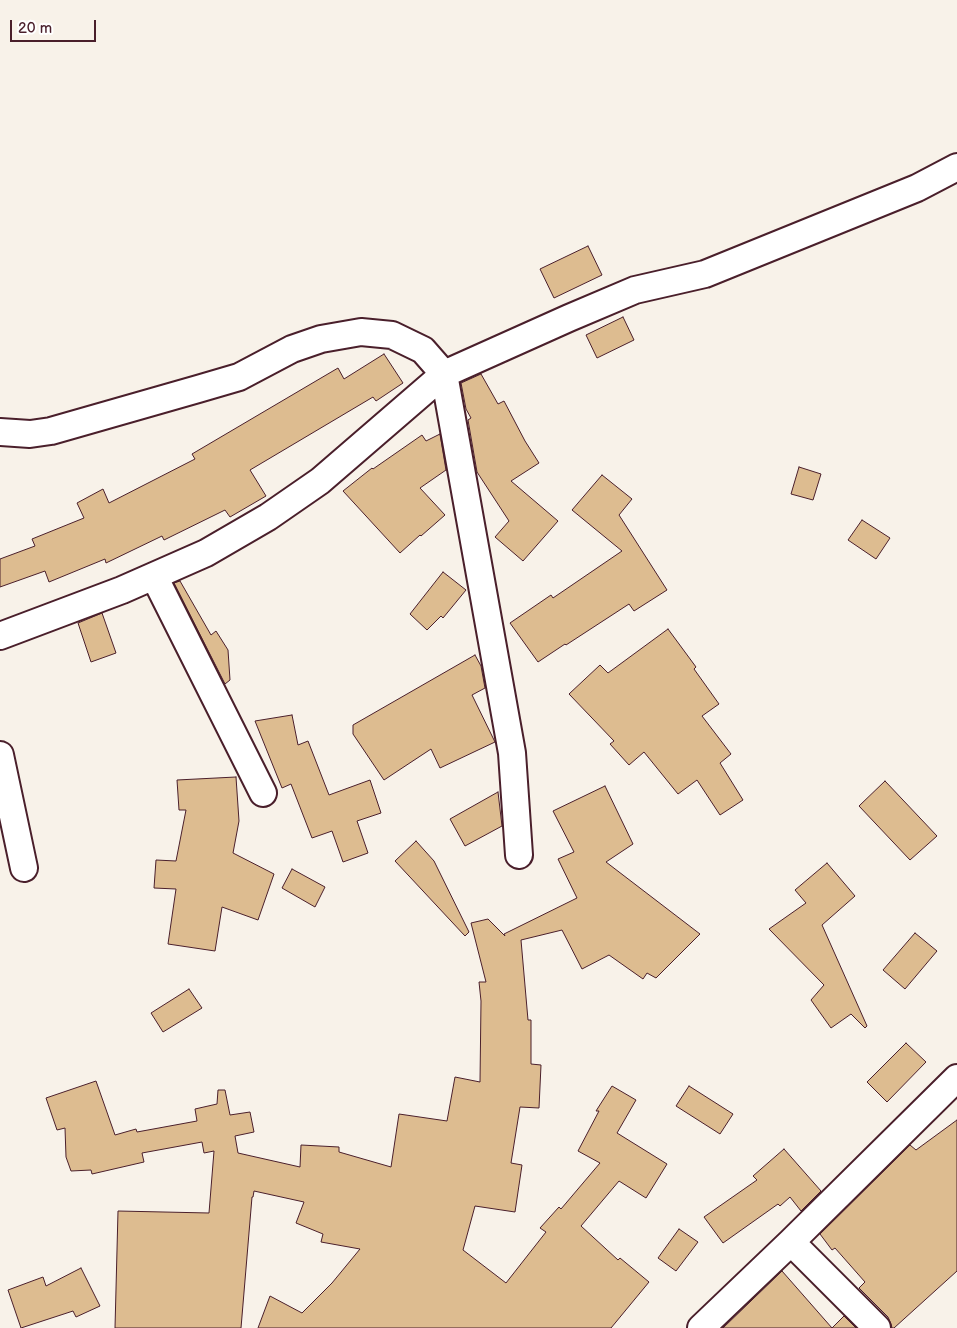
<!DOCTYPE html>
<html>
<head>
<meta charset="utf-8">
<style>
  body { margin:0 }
  #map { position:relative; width:957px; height:1328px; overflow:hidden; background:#f8f2e9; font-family:"Balsamiq Sans",sans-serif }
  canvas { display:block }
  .scale { position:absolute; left:10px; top:20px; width:86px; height:22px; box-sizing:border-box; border:2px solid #4a1f2b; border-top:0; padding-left:6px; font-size:15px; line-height:18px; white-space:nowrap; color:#4a1f2b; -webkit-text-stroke:4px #fff; paint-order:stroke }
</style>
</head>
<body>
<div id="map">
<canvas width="957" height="1328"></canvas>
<div class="scale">20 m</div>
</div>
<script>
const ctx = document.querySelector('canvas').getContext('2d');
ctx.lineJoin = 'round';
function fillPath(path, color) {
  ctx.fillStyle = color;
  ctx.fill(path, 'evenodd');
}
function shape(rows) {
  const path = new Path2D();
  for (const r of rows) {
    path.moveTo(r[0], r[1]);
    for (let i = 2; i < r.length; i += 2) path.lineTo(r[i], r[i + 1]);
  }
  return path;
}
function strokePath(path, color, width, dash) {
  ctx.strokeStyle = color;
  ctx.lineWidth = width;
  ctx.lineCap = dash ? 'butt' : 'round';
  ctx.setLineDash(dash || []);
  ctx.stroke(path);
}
const building = shape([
  [588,246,602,275,554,298,540,269,588,246],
  [623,317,634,340,597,358,586,335,623,317],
  [384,354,403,383,376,401,373,397,250,470,266,496,230,517,225,510,164,540,162,536,106,563,105,559,49,582,45,571,0,587,0,559,35,546,32,539,84,518,77,503,103,489,109,503,195,459,192,454,338,368,344,379,384,354],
  [481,374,498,404,504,401,525,441,539,463,511,481,558,521,523,561,495,537,509,521,477,472,468,420,471,418,466,409,461,383,481,374],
  [440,434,446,470,420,488,445,515,421,536,420,535,400,553,343,491,372,468,373,469,422,435,426,441,440,434],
  [799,467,821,474,813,500,791,494,799,467],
  [602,475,632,499,619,515,667,590,634,611,629,604,566,645,565,644,538,662,510,623,551,595,553,598,622,551,572,510,602,475],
  [862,520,890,538,876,559,848,540,862,520],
  [443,572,466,590,443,618,441,616,427,630,410,614,443,572],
  [180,581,211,635,216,631,228,650,230,680,225,684,174,583,180,581],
  [102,613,116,653,91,662,78,623,102,613],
  [668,629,696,667,694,669,719,704,702,716,731,754,720,763,743,800,720,815,697,780,678,794,644,752,629,765,610,744,614,741,569,694,600,665,608,673,668,629],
  [475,655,481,666,485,688,472,695,495,742,440,768,431,749,384,780,353,734,353,725,475,655],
  [292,715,298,745,308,741,329,795,370,780,381,813,357,821,368,853,343,862,332,831,312,838,291,784,282,788,255,721,292,715],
  [236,777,239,821,233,853,274,874,258,920,222,907,215,951,168,944,176,889,154,888,156,860,176,861,186,810,179,810,177,780,236,777],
  [885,781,937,836,910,860,859,806,885,781],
  [605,786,633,844,606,862,700,934,656,978,647,973,643,979,609,955,582,969,562,930,521,940,528,1020,531,1020,531,1064,541,1065,539,1108,520,1107,511,1163,522,1165,515,1212,475,1206,463,1250,506,1283,546,1232,540,1228,559,1207,561,1209,600,1163,578,1151,599,1111,596,1111,612,1086,636,1100,617,1133,667,1164,646,1198,619,1181,581,1226,618,1260,620,1258,649,1282,611,1328,258,1328,270,1296,302,1313,332,1283,360,1249,321,1242,323,1234,296,1223,304,1202,254,1191,253,1197,252,1197,241,1328,115,1328,118,1211,209,1213,214,1151,204,1153,202,1142,142,1153,144,1162,92,1174,91,1170,71,1171,66,1157,65,1128,57,1130,46,1098,96,1081,115,1135,136,1129,137,1132,197,1121,195,1109,217,1104,218,1090,225,1090,230,1115,250,1112,254,1132,235,1136,238,1153,300,1167,301,1145,339,1147,339,1152,391,1167,399,1114,447,1121,455,1077,480,1082,481,1001,479,982,486,982,471,923,488,919,505,936,504,934,577,898,558,859,574,852,553,811,605,786],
  [498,792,502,826,465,846,450,819,498,792],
  [416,841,434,861,469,932,465,936,395,861,416,841],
  [827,863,855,896,822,925,867,1026,865,1028,851,1014,831,1028,811,1000,824,985,769,929,806,903,795,890,827,863],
  [292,869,325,887,315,907,282,888,292,869],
  [915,933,937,951,905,989,883,970,915,933],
  [189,989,202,1008,163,1032,151,1013,189,989],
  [906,1043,926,1062,887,1102,867,1082,906,1043],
  [689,1086,733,1114,720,1134,676,1106,689,1086],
  [957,1120,957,1271,894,1328,892,1328,891,1324,888,1317,859,1288,865,1282,835,1248,832,1250,820,1234,910,1145,916,1150,957,1120],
  [784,1149,821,1191,801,1211,790,1197,780,1206,778,1204,723,1243,704,1217,757,1180,753,1176,784,1149],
  [679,1229,698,1242,676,1271,658,1258,679,1229],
  [81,1268,100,1306,76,1317,73,1311,21,1328,8,1290,43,1277,46,1286,81,1268],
  [782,1271,832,1328,844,1316,856,1328,723,1328,782,1271]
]);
const street = shape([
  [0,432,30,434,51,431,198,389,239,377,292,349,321,339,361,332,392,335,423,350,444,374,512,753,519,855],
  [154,576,263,793],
  [0,636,122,590,206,553,268,517,320,481,444,374,569,318,635,290,705,274,917,188,957,167],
  [0,755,24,868],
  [791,1242,877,1328],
  [701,1328,791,1242,957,1078]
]);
fillPath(building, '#ddbc90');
strokePath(building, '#4a1f2b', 1);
strokePath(street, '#4a1f2b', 30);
strokePath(street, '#fff', 26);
</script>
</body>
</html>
